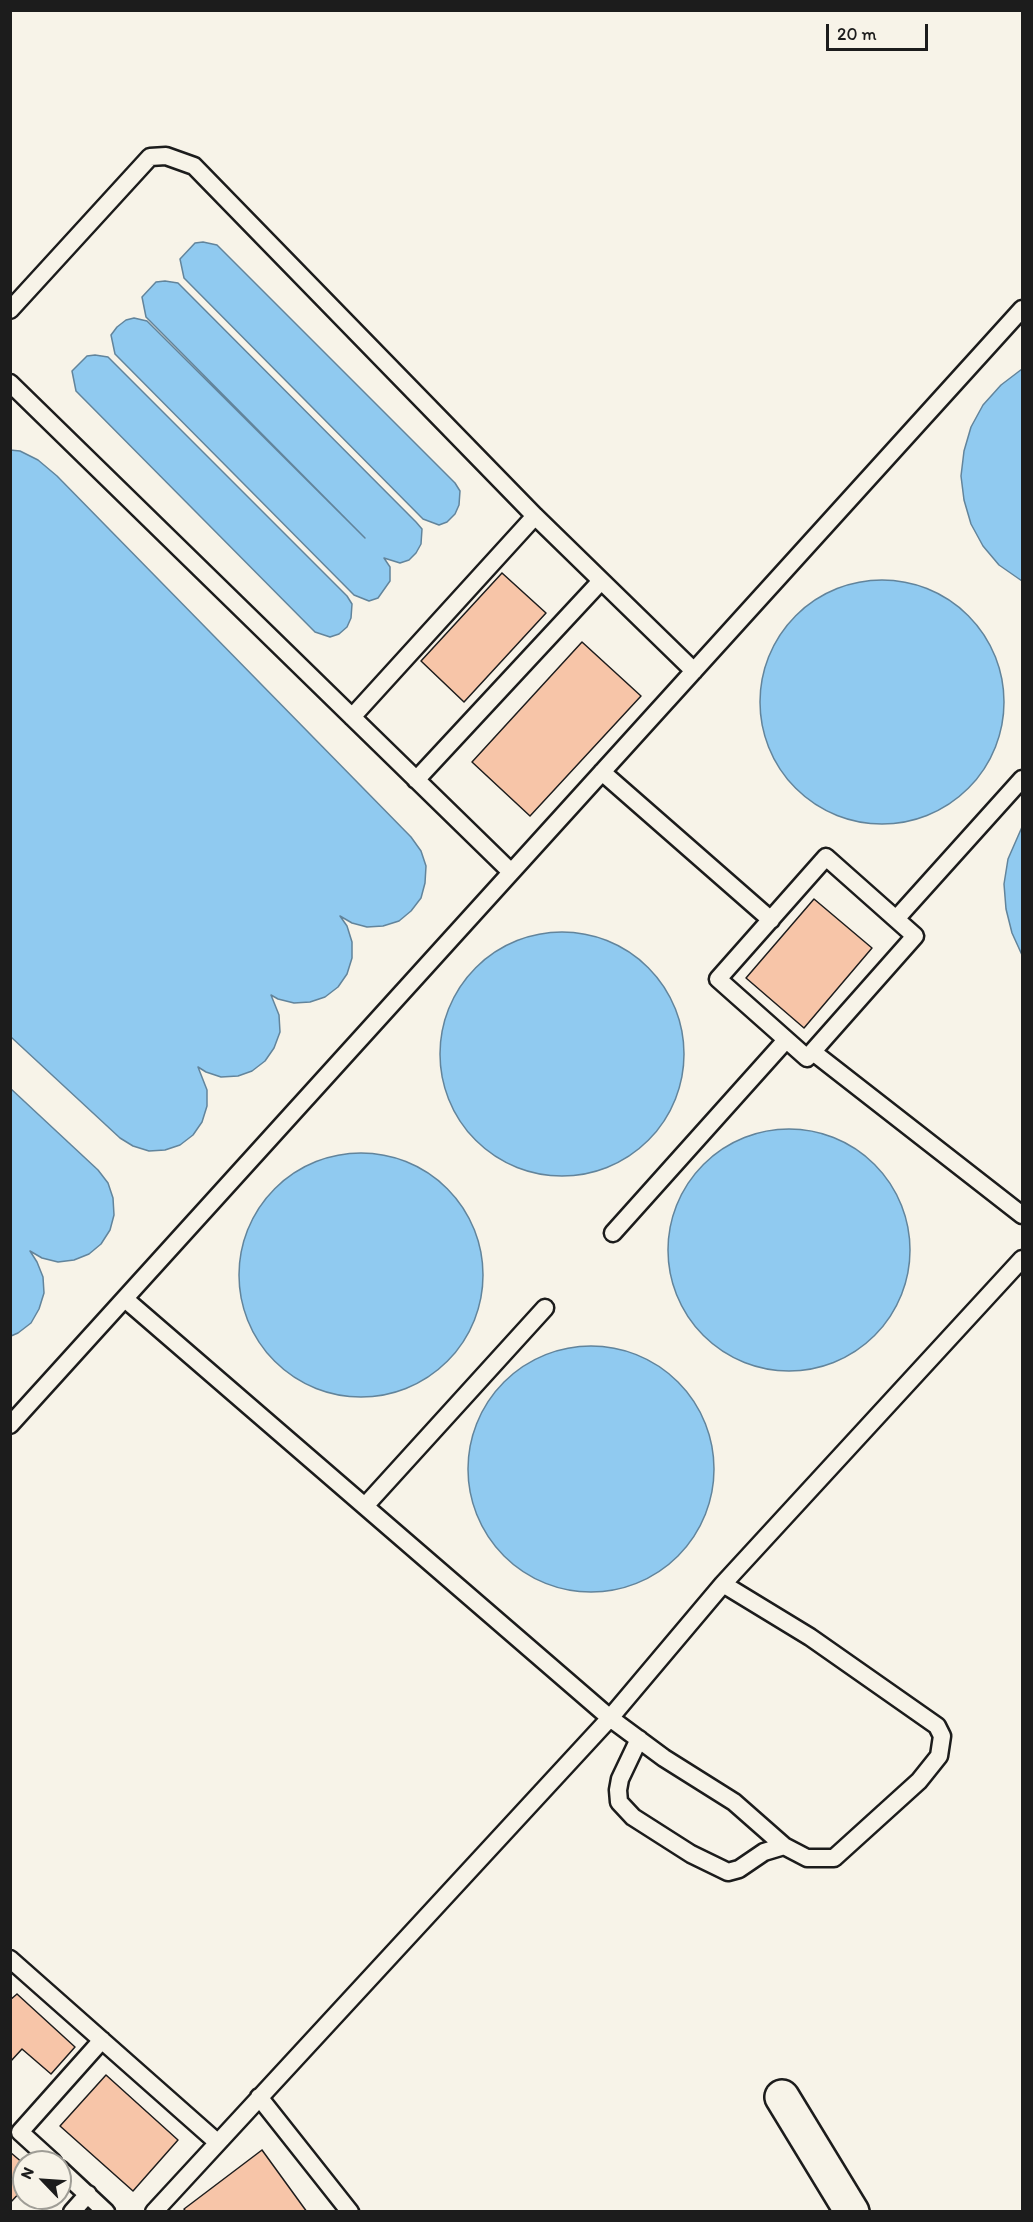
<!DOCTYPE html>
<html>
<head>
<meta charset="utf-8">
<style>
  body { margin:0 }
  #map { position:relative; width:1033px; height:2222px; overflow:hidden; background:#f7f3e8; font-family:Itim,sans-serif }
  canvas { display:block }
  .frame { position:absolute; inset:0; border:12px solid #1c1c1c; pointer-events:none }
  .north { position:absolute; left:12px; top:2150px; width:60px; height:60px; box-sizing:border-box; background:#f7f3e8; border:2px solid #9f9d96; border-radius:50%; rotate:295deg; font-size:16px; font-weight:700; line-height:24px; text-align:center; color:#1c1c1c }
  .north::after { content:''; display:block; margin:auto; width:21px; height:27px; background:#1c1c1c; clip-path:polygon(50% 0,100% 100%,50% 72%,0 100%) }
  .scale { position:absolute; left:826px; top:24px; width:102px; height:27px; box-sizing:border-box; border:3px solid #1c1c1c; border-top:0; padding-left:8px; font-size:18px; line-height:21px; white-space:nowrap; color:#1c1c1c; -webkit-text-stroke:4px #f7f3e8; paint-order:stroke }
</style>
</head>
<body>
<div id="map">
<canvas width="1033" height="2222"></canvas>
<div class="frame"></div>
<div class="north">N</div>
<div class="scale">20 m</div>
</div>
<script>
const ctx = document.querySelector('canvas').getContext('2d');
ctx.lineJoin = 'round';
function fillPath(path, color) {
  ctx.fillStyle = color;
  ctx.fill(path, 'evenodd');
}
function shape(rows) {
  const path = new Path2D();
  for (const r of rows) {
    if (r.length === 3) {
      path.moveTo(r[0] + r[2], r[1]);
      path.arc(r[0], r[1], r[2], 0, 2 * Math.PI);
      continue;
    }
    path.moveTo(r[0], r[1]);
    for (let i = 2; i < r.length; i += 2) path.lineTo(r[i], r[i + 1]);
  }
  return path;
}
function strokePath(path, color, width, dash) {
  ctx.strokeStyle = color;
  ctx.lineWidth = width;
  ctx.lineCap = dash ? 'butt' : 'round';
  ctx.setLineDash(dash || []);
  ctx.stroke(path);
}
const water = shape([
  [203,242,217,245,455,483,460,491,459,505,455,514,447,522,439,525,423,519,184,278,180,259,195,243,203,242],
  [165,281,178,283,416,522,422,529,421,544,416,553,409,560,400,563,384,558,390,567,390,581,378,598,369,601,354,595,115,354,111,335,117,327,126,320,134,318,147,321,365,538,146,317,142,297,156,282,165,281],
  [95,355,108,357,347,596,352,604,351,618,347,627,339,634,330,637,315,632,76,391,72,371,87,356,95,355],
  [1022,369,1022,581,999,565,983,546,971,524,964,500,961,476,964,451,971,427,983,405,1001,385,1022,369],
  [10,450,20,451,38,460,57,476,411,837,421,851,426,866,425,883,421,898,411,911,399,921,383,926,367,927,352,923,340,916,347,926,352,942,352,958,347,974,338,987,325,997,310,1002,294,1003,278,999,271,995,279,1015,280,1032,274,1048,265,1061,252,1071,238,1076,221,1077,206,1072,198,1067,207,1090,207,1106,202,1122,193,1135,180,1145,165,1150,149,1151,133,1146,120,1138,11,1037,10,450],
  [882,702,122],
  [1022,827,1022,955,1012,933,1006,909,1004,884,1008,859,1022,827],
  [562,1054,122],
  [10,1088,98,1170,108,1183,113,1198,114,1215,110,1230,101,1244,89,1254,74,1260,58,1262,42,1258,30,1251,37,1262,43,1277,44,1293,39,1309,31,1323,18,1333,11,1336,10,1088],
  [789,1250,121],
  [361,1275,122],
  [591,1469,123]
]);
const building = shape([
  [502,573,546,613,464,702,421,661,502,573],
  [582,642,641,696,530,816,472,762,582,642],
  [814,899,872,948,804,1028,746,978,814,899],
  [17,1994,75,2047,51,2074,22,2049,10,2062,10,2000,17,1994],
  [106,2075,178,2140,133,2191,60,2126,106,2075],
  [262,2150,307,2212,186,2212,184,2209,262,2150],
  [10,2152,24,2164,24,2188,10,2203,10,2152]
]);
const service = shape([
  [10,310,150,157,166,156,194,166,535,516,694,671],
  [10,383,511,872],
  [352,717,535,516],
  [602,772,771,920],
  [416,780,601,581],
  [826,857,915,936,807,1058,718,979,826,857],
  [896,919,1022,779],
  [813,1052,1022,1215],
  [613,1233,786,1040],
  [125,1299,610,1718,664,1758,734,1802,784,1846,807,1858,834,1858,919,1781,939,1756,942,1736,937,1726,810,1637,723,1584],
  [10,1425,1022,309],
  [365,1506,545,1308],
  [639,1739,620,1779,618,1790,619,1802,633,1817,691,1854,728,1872,739,1869,764,1852,784,1846],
  [10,1959,217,2142],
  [259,2097,350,2212],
  [53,2162,20,2132,102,2040],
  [60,2169,106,2212],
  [72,2212,88,2194],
  [154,2212,610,1718,723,1584,1022,1259]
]);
const minor = shape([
  [782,2097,852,2212]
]);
fillPath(water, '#90caf0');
strokePath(water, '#62849b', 1.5);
fillPath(building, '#f7c5a8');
strokePath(building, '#1c1c1c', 1.5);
strokePath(service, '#1c1c1c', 21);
strokePath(minor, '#1c1c1c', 38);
strokePath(service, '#f7f3e8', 16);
strokePath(minor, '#f7f3e8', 33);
</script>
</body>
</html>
